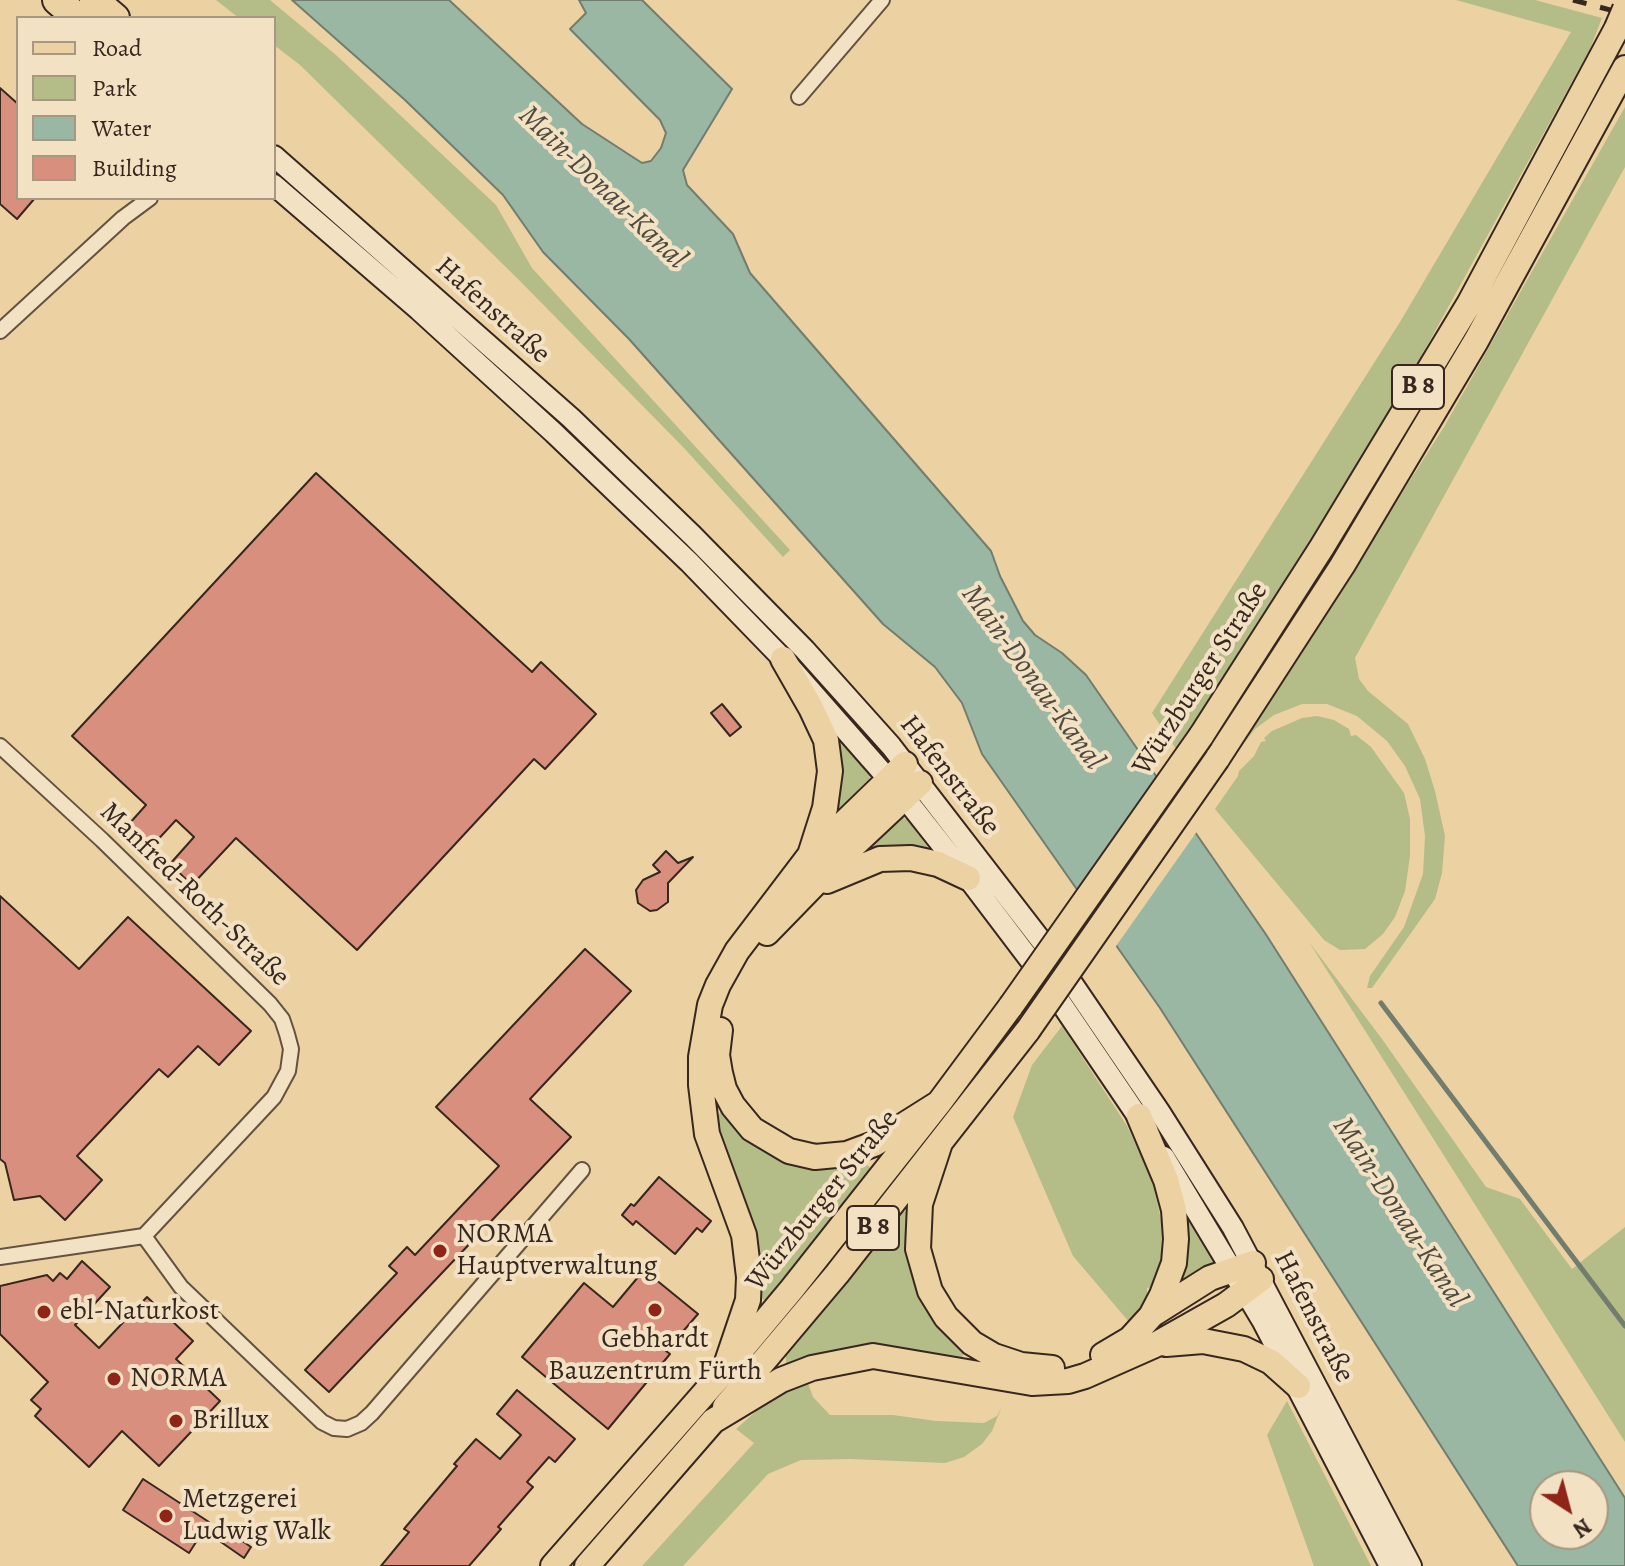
<!DOCTYPE html>
<html>
<head>
<meta charset="utf-8">
<style>
  body { margin:0 }
  #map { position:relative; width:1625px; height:1566px; overflow:hidden; background:#ecd1a3; font-family:Alegreya,serif }
  canvas { display:block }
  .legend { position:absolute; left:16px; top:16px; width:260px; height:184px; box-sizing:border-box; background:#f3e1c3; border:2px solid #a89781; margin:0; padding:10px 14px; list-style:none; font-size:24px; color:#37271f }
  .legend li { display:flex; align-items:center; gap:16px; height:40px }
  .legend b { width:40px; border:2px solid #a89781 }
  .north { position:absolute; left:1529px; top:1470px; width:80px; height:80px; box-sizing:border-box; background:#f3e1c3; border:2px solid #a89781; border-radius:50%; rotate:144deg; font-size:22px; font-weight:700; line-height:32px; text-align:center; color:#37271f }
  .north::after { content:''; display:block; margin:auto; width:28px; height:36px; background:#8f2418; clip-path:polygon(50% 0,100% 100%,50% 72%,0 100%) }
</style>
</head>
<body>
<div id="map">
<canvas width="1625" height="1566"></canvas>
<ul class="legend">
<li><b style="height:10px;background:#ecd1a3"></b>Road</li>
<li><b style="height:22px;background:#b4bc88"></b>Park</li>
<li><b style="height:22px;background:#99b7a2"></b>Water</li>
<li><b style="height:22px;background:#d98f7d"></b>Building</li>
</ul>
<div class="north">N</div>
</div>
<script>
const ctx = document.querySelector('canvas').getContext('2d');
ctx.lineJoin = 'round';
function fillPath(path, color) {
  ctx.fillStyle = color;
  ctx.fill(path, 'evenodd');
}
function shape(rows) {
  const path = new Path2D();
  for (const r of rows) {
    path.moveTo(r[0], r[1]);
    for (let i = 2; i < r.length; i += 2) path.lineTo(r[i], r[i + 1]);
  }
  return path;
}
function strokePath(path, color, width, dash) {
  ctx.strokeStyle = color;
  ctx.lineWidth = width;
  ctx.lineCap = dash ? 'butt' : 'round';
  ctx.setLineDash(dash || []);
  ctx.stroke(path);
}
function label(font, color, halo, rows, align = 'center') {
  ctx.font = font + ' Alegreya,serif';
  ctx.lineWidth = 8;
  ctx.setLineDash([]);
  ctx.textBaseline = 'middle';
  ctx.strokeStyle = halo;
  ctx.fillStyle = color;
  for (const [text, x, y, turn = 0] of rows) {
    ctx.save();
    ctx.translate(x, y);
    ctx.rotate((+turn || 0) * Math.PI / 180);
    ctx.textAlign = isNaN(turn) ? turn : align;
    if (halo) ctx.strokeText(text, 0, 0);
    ctx.fillText(text, 0, 0);
    ctx.restore();
  }
}
const green = shape([
  [216,0,270,0,336,55,496,205,532,268,790,550,783,557,684,448,519,280,300,65,274,45,274,18,239,18],
  [1456,0,1535,0,1602,18,1590,49,1407,382,1272,606,1176,749,1152,713,1400,322,1571,32],
  [1625,107,1625,167,1355,658,1359,679,1368,691,1408,724,1425,759,1435,791,1445,836,1442,873,1435,899,1372,988,1367,988,1370,976,1404,927,1423,874,1425,836,1420,799,1405,766,1387,741,1357,716,1327,704,1302,704,1274,715,1255,729,1235,755,1444,427],
  [1317,716,1334,720,1349,729,1351,736,1356,735,1371,747,1404,793,1410,819,1410,856,1405,891,1395,917,1383,934,1365,949,1340,950,1324,940,1215,809,1238,776,1239,771,1254,756,1261,742,1266,741,1264,738,1272,731,1302,718],
  [836,741,840,741,869,774,870,779,869,784,835,820],
  [903,818,907,819,932,853,865,852,896,820],
  [1309,942,1382,1039,1486,1187,1520,1199,1572,1269,1625,1227,1625,1442],
  [1062,1026,1127,1126,1151,1176,1162,1224,1161,1261,1153,1287,1147,1288,1147,1302,1130,1323,1073,1256,1013,1117,1032,1065],
  [721,1111,837,1166,865,1164,870,1167,871,1174,772,1297,765,1301,760,1297,756,1252,730,1178,715,1121],
  [1185,1208,1219,1260,1182,1292,1175,1284],
  [902,1211,909,1212,963,1348,963,1356,958,1362,786,1366,786,1353],
  [807,1381,813,1397,830,1415,893,1415,936,1421,984,1423,997,1416,1002,1406,992,1431,982,1444,964,1457,945,1463,851,1459,801,1460,768,1474,683,1566,642,1566,754,1443,736,1429,770,1399],
  [1287,1401,1371,1566,1314,1566,1267,1435]
]);
const water = shape([
  [292,0,449,0,582,124,642,163,651,161,661,148,666,133,660,120,570,29,586,13,579,0,642,0,732,89,683,170,687,185,733,234,750,273,991,551,1000,576,1023,621,1035,635,1062,653,1086,675,1265,933,1625,1498,1625,1566,1518,1566,1160,1008,982,754,962,703,935,667,883,624,629,339,543,252,503,195,405,100,292,0],
  [1545,1486,1593,1486,1593,1534,1545,1534,1545,1486]
]);
const pier = shape([
  [1159,774,1198,830,1114,949,1075,894]
]);
const stream = shape([
  [1381,1003,1625,1326]
]);
const building = shape([
  [0,88,18,104,18,198,35,198,17,219,0,204,0,88],
  [316,473,532,672,541,662,596,714,545,769,534,759,357,950,236,838,192,885,170,864,194,837,176,820,152,846,129,824,146,805,72,736,316,473],
  [722,704,741,727,730,736,711,713,722,704],
  [666,851,678,863,693,857,668,883,668,902,657,910,650,911,638,903,636,890,643,880,660,872,653,865,666,851],
  [0,896,79,969,128,917,251,1031,219,1065,198,1046,168,1077,159,1069,77,1156,102,1180,65,1220,40,1196,14,1200,5,1163,0,1159,0,896],
  [585,949,631,991,530,1099,571,1137,329,1392,305,1370,397,1273,389,1266,407,1247,415,1255,499,1166,436,1107,585,949],
  [659,1177,711,1221,702,1232,697,1228,675,1254,636,1221,633,1225,622,1215,631,1204,634,1206,659,1177],
  [82,1261,110,1287,75,1325,99,1348,147,1297,193,1341,176,1359,220,1401,159,1466,122,1431,89,1467,35,1416,41,1409,31,1400,48,1382,0,1334,0,1286,47,1275,53,1281,60,1273,67,1279,82,1261],
  [644,1270,698,1314,666,1351,670,1354,608,1429,522,1357,584,1283,613,1307,644,1270],
  [517,1390,575,1439,555,1462,549,1457,527,1482,533,1487,498,1527,501,1529,469,1566,381,1566,409,1532,404,1529,457,1466,454,1464,476,1439,500,1459,521,1435,497,1414,517,1390],
  [143,1479,209,1522,189,1553,123,1510,143,1479],
  [218,1524,251,1547,244,1558,208,1533,218,1524]
]);
const street = shape([
  [799,97,882,0],
  [0,331,123,218,150,198],
  [0,746,102,840,270,1004,282,1019,287,1034,291,1049,288,1071,274,1097,144,1236],
  [144,1236,181,1287,322,1422,334,1428,347,1429,361,1423,372,1413,582,1170],
  [0,1257,144,1236]
]);
const secondary = shape([
  [274,156,571,418,693,536,805,650,891,746,1057,961,1159,1111,1233,1228,1411,1566],
  [274,185,419,310,554,433,689,562,783,659,905,798,968,878,1046,981,1147,1130],
  [1164,1157,1262,1320,1390,1566]
]);
const primary = shape([
  [1201,736,1322,547,1469,304,1617,28],
  [1217,759,1342,566,1476,341,1625,68],
  [815,851,905,764],
  [827,881,880,859,911,858,938,864,968,878],
  [767,933,840,858,920,783],
  [720,1030,717,1055,720,1073,724,1089,733,1106,752,1129,789,1151,815,1157,847,1154,874,1144,939,1103],
  [940,1143,920,1204,918,1249,930,1291,946,1317,972,1343,994,1356,1021,1365,1052,1368],
  [1153,1314,1210,1278,1253,1263],
  [1166,1344,1203,1341,1244,1349,1271,1362,1298,1386],
  [1103,1355,1130,1339,1151,1316,1162,1295,1174,1263,1176,1239,1174,1210,1166,1180,1139,1116],
  [736,1356,792,1289,939,1103,1011,1006],
  [725,1407,837,1274,1028,1030],
  [553,1566,724,1371,748,1300,749,1277,744,1235,707,1134,701,1085,701,1057,710,1005,718,985,737,951,810,855,825,808,830,771,826,740,811,708,783,659],
  [587,1566,713,1421,781,1380,812,1368,873,1356,1032,1383,1068,1381,1085,1376,1155,1345,1226,1305,1261,1279]
]);
const highway = shape([
  [57,0,78,18],
  [94,0,115,18]
]);
const rail = shape([
  [1573,0,1625,14]
]);
const primaryBridge = shape([
  [1617,28,1625,9],
  [1011,1006,1201,736],
  [1028,1030,1217,759]
]);
const markers = [
  [440,1251,8,"#8f2418"],
  [655,1310,8,"#8f2418"],
  [44,1312,8,"#8f2418"],
  [114,1379,8,"#8f2418"],
  [176,1421,8,"#8f2418"],
  [166,1516,8,"#8f2418"]
];
const shields = [
  [1418,387,52],
  [873,1228,52]
];
const shieldNames = [
  ["B 8",1418,387],
  ["B 8",873,1228]
];
const streetNames = [
  ["Hafenstraße",492,311,42],
  ["Würzburger Straße",1201,679,-57],
  ["Hafenstraße",949,776,52],
  ["Manfred-Roth-Straße",194,895,44],
  ["Würzburger Straße",823,1201,-51],
  ["Hafenstraße",1313,1317,63]
];
const poiNames = [
  ["NORMA",456,1235],
  ["Hauptverwaltung",456,1267],
  ["ebl-Naturkost",60,1312],
  ["Gebhardt",655,1340,"center"],
  ["Bauzentrum Fürth",655,1372,"center"],
  ["NORMA",130,1379],
  ["Brillux",192,1421],
  ["Metzgerei",182,1500],
  ["Ludwig Walk",182,1532]
];
const waterNames = [
  ["Main-Donau-Kanal",602,188,44],
  ["Main-Donau-Kanal",1032,678,54],
  ["Main-Donau-Kanal",1399,1213,57]
];
fillPath(green, '#b4bc88');
fillPath(water, '#99b7a2');
strokePath(water, '#727d6e', 2);
fillPath(pier, '#ecd1a3');
strokePath(stream, '#727d6e', 5);
fillPath(building, '#d98f7d');
strokePath(building, '#37271f', 2);
strokePath(street, '#645240', 18);
strokePath(secondary, '#37271f', 24);
strokePath(primary, '#37271f', 28);
strokePath(highway, '#37271f', 32);
strokePath(street, '#f3e1c3', 14);
strokePath(secondary, '#f3e1c3', 20);
strokePath(primary, '#ecd1a3', 24);
strokePath(highway, '#ecd1a3', 28);
strokePath(rail, '#37271f', 5, [14, 14]);
strokePath(primaryBridge, '#37271f', 28, []);
strokePath(primaryBridge, '#ecd1a3', 24);
for (const [x, y, r, color] of markers) {
  const dot = new Path2D();
  dot.arc(x, y, r, 0, 2 * Math.PI);
  ctx.fillStyle = color;
  ctx.fill(dot);
  strokePath(dot, '#f3e1c3', 3);
}
for (const [x, y, w] of shields) {
  const box = new Path2D();
  box.roundRect(x - w / 2, y - 22, w, 44, 6);
  ctx.fillStyle = '#f3e1c3';
  ctx.fill(box);
  strokePath(box, '#37271f', 2);
}
label('bold 26px', '#37271f', null, shieldNames);
label('28px', '#37271f', '#f3e1c3', streetNames);
label('28px', '#37271f', '#f3e1c3', poiNames, 'left');
label('italic 30px', '#504b40', '#f3e1c3', waterNames);
</script>
</body>
</html>
